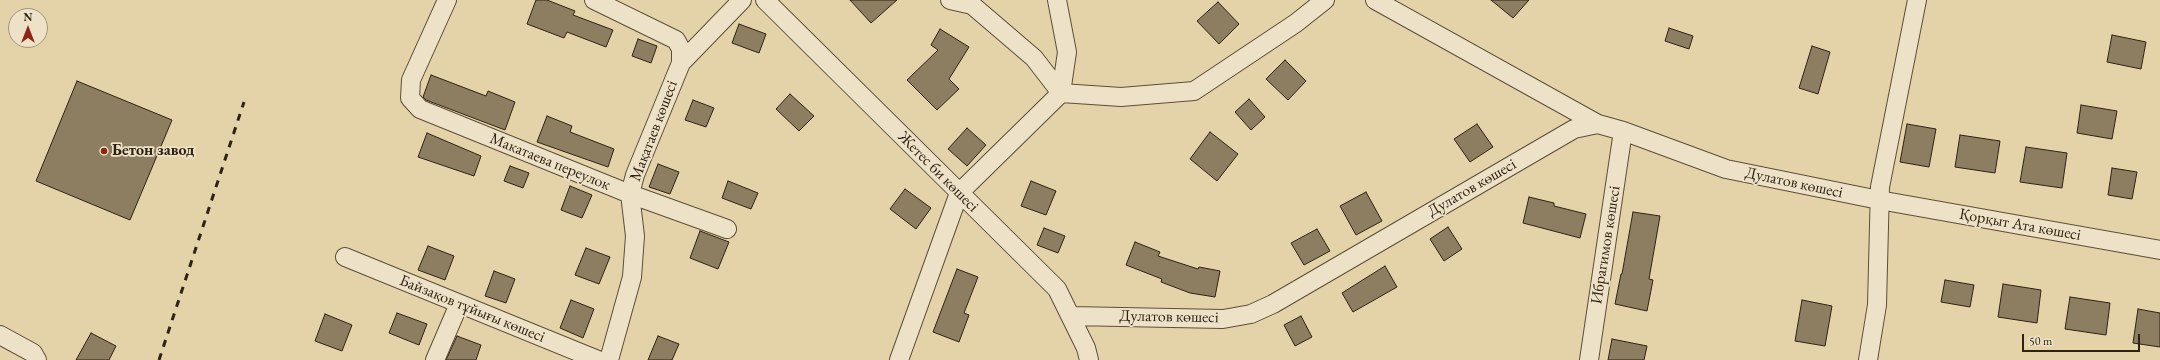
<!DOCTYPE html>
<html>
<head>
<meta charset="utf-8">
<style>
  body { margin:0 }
  #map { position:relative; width:2160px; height:360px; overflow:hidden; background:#e4d3a9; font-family:"EB Garamond",serif }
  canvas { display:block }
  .north { position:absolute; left:8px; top:8px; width:40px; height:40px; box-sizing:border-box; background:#ede2c7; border:1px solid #a1957f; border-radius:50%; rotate:0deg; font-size:11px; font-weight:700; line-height:16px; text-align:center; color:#2f2213 }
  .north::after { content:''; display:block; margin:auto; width:14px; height:18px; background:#8f2418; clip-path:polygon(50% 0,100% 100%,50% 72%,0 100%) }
  .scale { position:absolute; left:2022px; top:334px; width:118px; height:18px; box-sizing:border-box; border:2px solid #2f2213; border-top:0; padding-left:5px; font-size:12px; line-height:14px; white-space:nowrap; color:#2f2213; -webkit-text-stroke:3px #ede2c7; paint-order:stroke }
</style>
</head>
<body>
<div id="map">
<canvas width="2160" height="360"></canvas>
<div class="north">N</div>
<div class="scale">50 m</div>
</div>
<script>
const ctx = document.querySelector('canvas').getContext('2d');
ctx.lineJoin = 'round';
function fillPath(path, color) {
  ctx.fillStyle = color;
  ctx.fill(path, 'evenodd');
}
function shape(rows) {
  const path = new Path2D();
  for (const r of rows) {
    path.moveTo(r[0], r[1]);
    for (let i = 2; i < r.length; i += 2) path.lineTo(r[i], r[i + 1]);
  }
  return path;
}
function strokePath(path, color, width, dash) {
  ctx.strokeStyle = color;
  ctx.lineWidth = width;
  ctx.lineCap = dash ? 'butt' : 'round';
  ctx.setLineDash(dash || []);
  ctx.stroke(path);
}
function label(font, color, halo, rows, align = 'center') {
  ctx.font = font + ' "EB Garamond",serif';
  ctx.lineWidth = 3.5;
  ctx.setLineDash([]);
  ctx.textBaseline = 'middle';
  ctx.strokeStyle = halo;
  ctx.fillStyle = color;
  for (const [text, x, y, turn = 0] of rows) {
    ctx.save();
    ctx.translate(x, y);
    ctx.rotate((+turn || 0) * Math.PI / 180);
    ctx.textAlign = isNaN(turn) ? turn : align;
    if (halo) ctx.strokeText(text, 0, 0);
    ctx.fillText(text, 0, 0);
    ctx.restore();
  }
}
const building = shape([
  [536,0,547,0,575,11,573,15,613,30,606,47,567,32,564,38,527,24,536,0],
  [850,0,897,0,871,23,850,0],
  [1491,0,1529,0,1513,18,1491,0],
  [1218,2,1239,24,1219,44,1197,21,1218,2],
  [739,24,766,34,759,53,732,43,739,24],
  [1669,28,1693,36,1689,49,1665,41,1669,28],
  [940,29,969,47,949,79,959,89,937,110,907,80,938,50,931,45,940,29],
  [2112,35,2146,42,2141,69,2107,62,2112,35],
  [638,39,657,46,651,63,632,56,638,39],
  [1812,46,1830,52,1818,94,1799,88,1812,46],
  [1285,60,1306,81,1288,100,1266,79,1285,60],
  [431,75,486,96,488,91,515,102,505,130,426,100,423,97,431,75],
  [77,81,172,120,130,220,36,181,77,81],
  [790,94,814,116,799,131,776,109,790,94],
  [1249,99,1265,117,1251,130,1235,112,1249,99],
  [693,100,714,108,706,127,685,120,693,100],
  [2081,105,2117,111,2112,139,2077,133,2081,105],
  [547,116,572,126,570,132,614,149,608,167,537,142,547,116],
  [1477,124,1493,147,1470,162,1454,139,1477,124],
  [1907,124,1936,129,1929,167,1900,162,1907,124],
  [967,128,986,145,967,166,948,149,967,128],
  [1210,132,1238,154,1217,181,1190,159,1210,132],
  [427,133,481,156,474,176,418,157,427,133],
  [1960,135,2000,141,1995,173,1955,167,1960,135],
  [2026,147,2067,153,2062,188,2020,182,2026,147],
  [658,164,679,172,670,194,649,187,658,164],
  [510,166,529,173,523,188,504,181,510,166],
  [2112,168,2137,172,2132,199,2108,195,2112,168],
  [728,181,758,193,751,209,722,198,728,181],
  [1031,181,1056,191,1046,215,1021,206,1031,181],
  [570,186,592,195,582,218,561,210,570,186],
  [905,189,931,208,916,229,890,209,905,189],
  [1366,192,1382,221,1356,235,1340,206,1366,192],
  [1529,197,1554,203,1554,206,1586,214,1580,238,1523,223,1529,197],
  [1633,212,1660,216,1649,279,1653,280,1647,311,1615,304,1621,274,1622,274,1633,212],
  [1448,227,1462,249,1444,261,1430,239,1448,227],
  [1044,228,1065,236,1058,253,1037,245,1044,228],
  [1317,229,1330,251,1304,265,1291,243,1317,229],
  [700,231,729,242,718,269,690,258,700,231],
  [1135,242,1160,252,1158,256,1198,269,1199,267,1220,271,1215,297,1190,293,1161,282,1162,279,1126,265,1135,242],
  [428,246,454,256,445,280,418,270,428,246],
  [586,248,610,257,599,284,575,275,586,248],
  [1385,266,1397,287,1353,312,1342,293,1385,266],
  [957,269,978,277,964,313,969,315,959,342,933,332,957,269],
  [494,271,515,279,506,303,485,296,494,271],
  [1945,280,1974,285,1970,307,1941,302,1945,280],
  [2003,284,2041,290,2037,323,1998,317,2003,284],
  [2070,297,2110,303,2106,335,2065,329,2070,297],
  [571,300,594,309,583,338,560,328,571,300],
  [1802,300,1832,306,1825,346,1795,341,1802,300],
  [2138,309,2160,313,2160,347,2133,343,2138,309],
  [397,313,427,324,419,345,389,333,397,313],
  [325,314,352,325,342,351,315,341,325,314],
  [1301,316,1312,337,1295,346,1284,325,1301,316],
  [91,333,116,346,109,360,76,360,91,333],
  [457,336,481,345,476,360,446,360,457,336],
  [658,336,679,344,672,360,648,360,658,336],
  [1612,339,1647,346,1644,360,1608,360,1612,339]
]);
const minor = shape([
  [447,0,411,80,410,98,420,109,630,194,727,229],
  [594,0,676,40,681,49,681,63,635,175,630,194,635,236,632,277,609,360],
  [765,0,1057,289,1086,348,1089,360],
  [950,0,972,5,1034,58,1061,93],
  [1057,0,1067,52,1061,93],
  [1375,0,1598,124],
  [681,63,742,0],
  [1061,93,1121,97,1194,91,1296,23,1325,0],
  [345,257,598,360],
  [1071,316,1223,319,1251,314,1273,304,1574,129,1598,124,1623,131,1726,169,1879,200,2160,250],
  [0,335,33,353,37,360],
  [435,360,459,304],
  [899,360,959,193,1061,93],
  [1589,360,1623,131],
  [1868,360,1877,305,1880,187,1917,0]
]);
const rail = shape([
  [159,360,244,102]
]);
const markers = [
  [104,151,4,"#8f2418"]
];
const streetNames = [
  ["Мақатаев көшесі",654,131,-69],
  ["Макатаева переулок",550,162,22],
  ["Жетес би көшесі",938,172,45],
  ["Дулатов көшесі",1794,183,12],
  ["Дулатов көшесі",1472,188,-30],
  ["Қорқыт Ата көшесі",2020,225,10],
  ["Ибрагимов көшесі",1606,245,-81],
  ["Байзақов тұйығы көшесі",472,309,22],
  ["Дулатов көшесі",1169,317,1]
];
const poiNames = [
  ["Бетон завод",112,151]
];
fillPath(building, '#8d7e61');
strokePath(building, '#2f2213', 1);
strokePath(minor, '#5c4e38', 20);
strokePath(minor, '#ede2c7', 18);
strokePath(rail, '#2f2213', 3, [7, 7]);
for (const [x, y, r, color] of markers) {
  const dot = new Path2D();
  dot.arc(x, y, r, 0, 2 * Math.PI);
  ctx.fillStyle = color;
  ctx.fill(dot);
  strokePath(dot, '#ede2c7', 1.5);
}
label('16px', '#2f2213', '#ede2c7', streetNames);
label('bold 16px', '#2f2213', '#ede2c7', poiNames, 'left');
</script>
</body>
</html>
